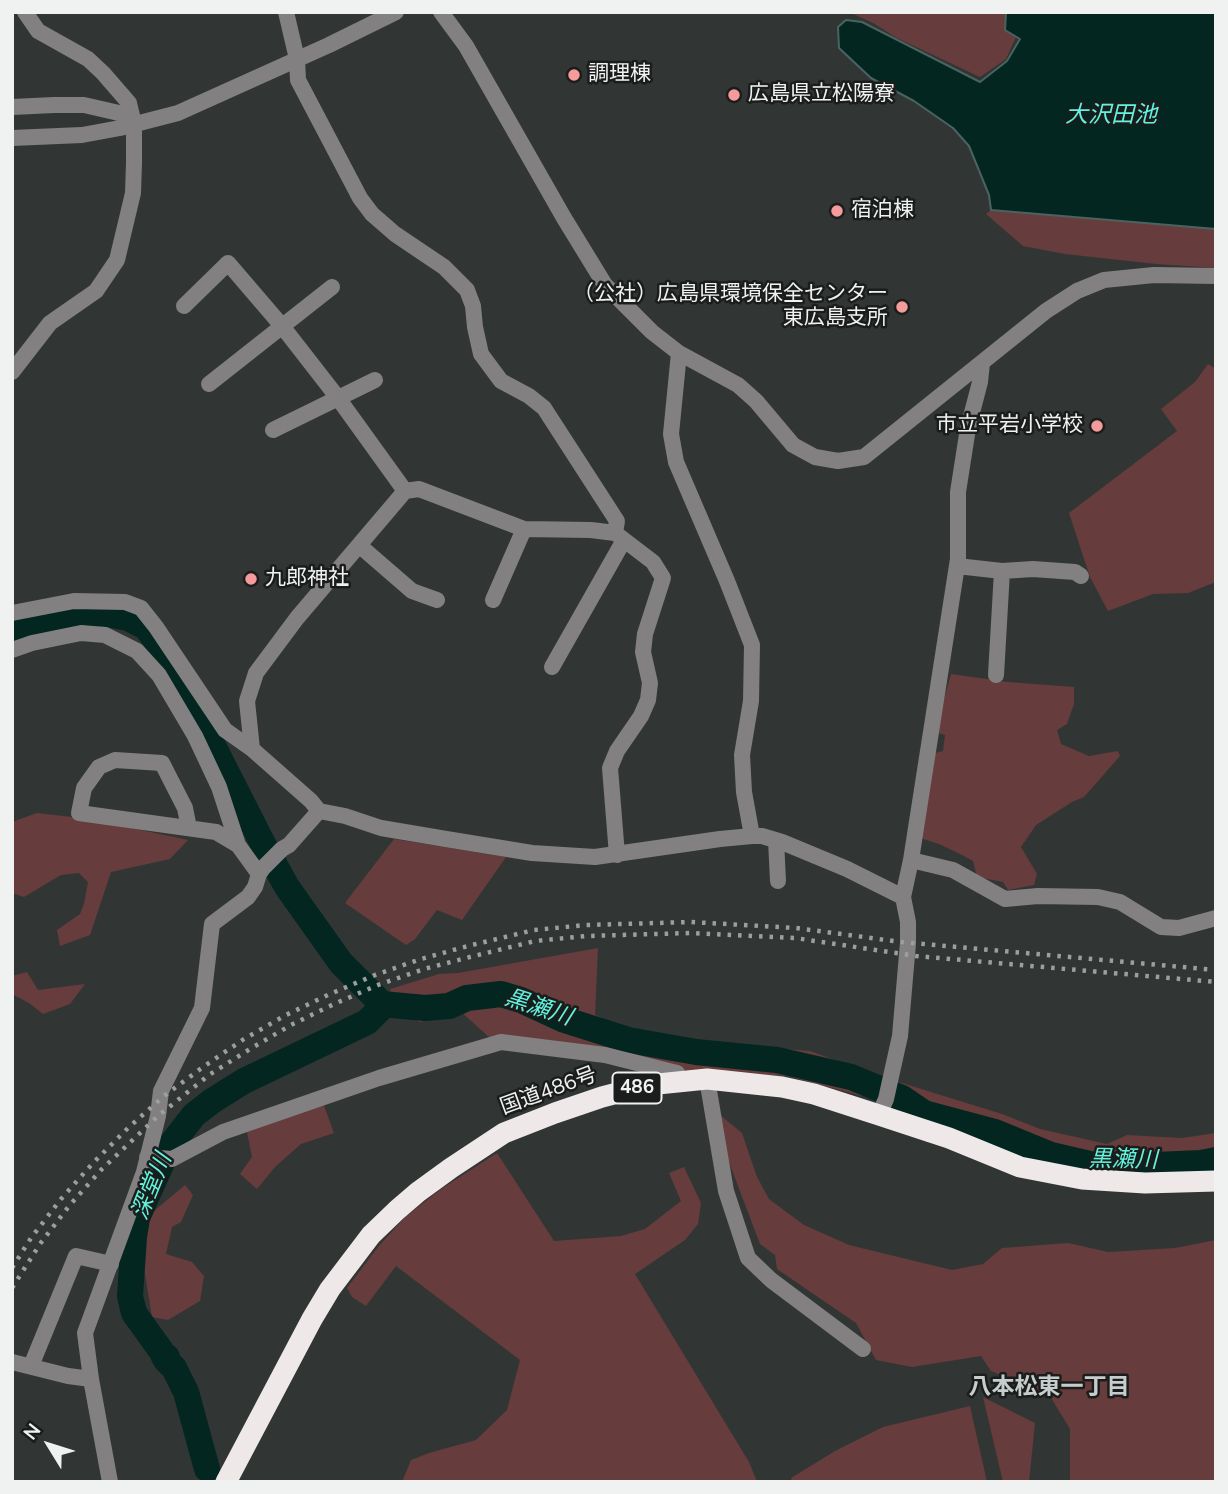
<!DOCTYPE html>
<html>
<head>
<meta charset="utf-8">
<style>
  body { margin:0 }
  #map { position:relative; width:1228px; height:1494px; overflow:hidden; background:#313635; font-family:"Nunito Sans",sans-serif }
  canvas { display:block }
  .frame { position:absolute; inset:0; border:14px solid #f0f2f2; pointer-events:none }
  .north { position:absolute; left:14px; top:1410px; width:70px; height:70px; -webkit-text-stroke:5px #1b1d1c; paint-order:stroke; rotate:308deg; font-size:19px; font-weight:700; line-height:28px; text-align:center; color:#f0f2f2 }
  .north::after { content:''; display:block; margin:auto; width:24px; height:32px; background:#f0f2f2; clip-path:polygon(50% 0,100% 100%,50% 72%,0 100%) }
</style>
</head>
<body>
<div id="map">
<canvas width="1228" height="1494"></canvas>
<div class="frame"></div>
<div class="north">N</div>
</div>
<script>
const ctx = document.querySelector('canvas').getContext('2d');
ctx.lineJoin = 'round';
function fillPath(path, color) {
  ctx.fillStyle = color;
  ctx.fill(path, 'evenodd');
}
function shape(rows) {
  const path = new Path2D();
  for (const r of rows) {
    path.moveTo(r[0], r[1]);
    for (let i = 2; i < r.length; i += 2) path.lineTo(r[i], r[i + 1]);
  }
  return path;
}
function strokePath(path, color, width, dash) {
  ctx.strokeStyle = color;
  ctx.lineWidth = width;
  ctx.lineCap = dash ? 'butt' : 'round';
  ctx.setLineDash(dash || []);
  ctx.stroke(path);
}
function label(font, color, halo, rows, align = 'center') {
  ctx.font = font + ' "Nunito Sans","Noto Sans JP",sans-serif';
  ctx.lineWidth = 5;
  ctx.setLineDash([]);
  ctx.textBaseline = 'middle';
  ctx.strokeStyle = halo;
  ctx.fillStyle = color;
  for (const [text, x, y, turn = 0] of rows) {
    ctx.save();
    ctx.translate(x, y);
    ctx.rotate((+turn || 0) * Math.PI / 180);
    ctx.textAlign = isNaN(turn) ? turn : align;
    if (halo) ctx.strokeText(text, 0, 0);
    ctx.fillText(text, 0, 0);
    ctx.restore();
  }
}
const green = shape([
  [849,12,1006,12,1005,30,1016,37,1006,59,980,77,897,38,873,23],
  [991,210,1216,229,1216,268,1156,264,1065,254,1023,246,986,214],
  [1208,364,1216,369,1216,582,1188,593,1153,594,1108,611,1090,577,1069,513,1177,431,1161,409,1195,382],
  [951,674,1008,682,1074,687,1074,704,1067,724,1057,730,1061,744,1089,756,1118,751,1120,756,1084,797,1072,802,1036,825,1021,847,1037,874,1034,885,1008,890,1003,882,977,877,973,861,962,855,939,844,914,836,927,755,943,751,945,735,935,732],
  [37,813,89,819,188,840,170,859,111,872,90,935,60,946,57,930,80,914,84,904,88,882,79,873,61,875,24,897,12,893,12,822],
  [394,839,506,857,462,920,437,910,415,939,406,945,345,903],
  [598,948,595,1015,641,1034,706,1043,810,1051,873,1074,1002,1114,1040,1129,1107,1144,1127,1135,1182,1138,1216,1133,1216,1164,1158,1169,1090,1168,1007,1148,896,1105,787,1076,675,1070,490,1038,459,1010,420,1022,393,1007,390,989,439,974,458,973],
  [27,972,38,990,85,984,70,1004,43,1014,29,1003,12,994,12,976],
  [323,1103,334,1133,301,1144,275,1167,257,1189,240,1174,252,1157,247,1132],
  [720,1115,742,1133,757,1177,769,1199,804,1225,849,1245,952,1270,983,1264,1002,1248,1068,1243,1108,1252,1175,1248,1216,1240,1216,1482,1070,1482,1070,1429,1050,1396,991,1371,981,1356,912,1367,876,1360,856,1323,777,1269,775,1255,760,1244,721,1141],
  [497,1153,554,1241,621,1236,645,1229,681,1201,669,1173,684,1167,701,1203,698,1224,685,1240,635,1274,749,1462,757,1482,402,1482,411,1460,429,1453,476,1440,507,1410,520,1360,396,1266,366,1306,352,1297,347,1288,378,1247,404,1218,441,1189],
  [185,1185,193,1195,181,1222,172,1227,166,1254,192,1262,204,1276,200,1301,168,1320,152,1317,139,1238,148,1216],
  [983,1397,1035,1423,1029,1482,1003,1482],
  [970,1406,987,1482,792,1482,791,1478,835,1451,883,1427]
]);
const water = shape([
  [1006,12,1216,12,1216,229,991,210,989,195,969,146,953,128,914,101,871,78,839,48,838,27,846,20,862,22,980,82,1007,61,1020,39,1005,30,1006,12]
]);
const river = shape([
  [12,630,44,621,102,613,128,618,146,627,159,645,176,673,262,842,287,887,341,963,382,1004,425,1008,449,1006,467,998,501,994,521,1000,562,1019,628,1040,696,1052,777,1060,851,1077,902,1098,924,1113,995,1132,1051,1155,1094,1165,1154,1165,1201,1163,1216,1160],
  [207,1469,186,1392,174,1368,166,1360,167,1357,164,1357,162,1352,134,1313,130,1296,134,1237,137,1218,169,1147,194,1115,212,1101,244,1081,367,1022,380,1009,382,1004]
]);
const minor = shape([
  [286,12,297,59,298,80,360,198,372,214,395,234,444,267,467,290,473,306,475,327,481,354,501,381,529,396,544,408,617,521,615,533],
  [441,12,466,46,564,218,605,285,652,332,679,353,738,385,756,401,793,445,815,457,838,461,864,457,1046,311,1077,291,1104,280,1154,275,1216,276],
  [12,107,54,105,84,105,132,116],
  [12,138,82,135,120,128,178,113,329,45,396,12],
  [184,306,228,263,282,326,338,398,405,491],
  [679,353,671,434,676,462,727,581,752,645,751,701,742,755,744,792,752,836],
  [12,372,50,323,96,291,117,260,133,193,134,163,134,124,129,103,103,73,88,59,38,31,25,12],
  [209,384,332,287],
  [273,430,375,380],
  [360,546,412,591,437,600],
  [957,566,1002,571,996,675],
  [1002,571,1033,569,1075,572,1081,576],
  [493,600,524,529],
  [12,613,74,601,125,602,141,608,156,627,225,730,252,749,311,801,319,811,345,816,381,828,446,839,532,853,595,857,720,839,752,836,762,836,782,842,847,869,903,897],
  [12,650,32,643,81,633,105,635,137,651,159,675,195,736,219,787,238,845,259,874],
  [552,667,624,540],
  [252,749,247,701,256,673,297,618,405,491,419,489,524,529,591,530,615,533,653,562,663,578,645,634,643,652,650,683,648,700,641,716,617,751,610,768,617,855],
  [189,828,185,808,162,763,115,760,99,767,84,788,79,813,216,832,238,845],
  [776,840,778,881],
  [911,860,953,870,1005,899,1038,896,1098,897,1120,902,1161,927,1179,928,1216,918],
  [707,1079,726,1191,748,1258,771,1280,863,1349],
  [879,1115,886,1099,900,1036,908,943,908,922,903,897,911,860,958,559,958,492,968,428,980,382,982,363],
  [147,1157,172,1159,223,1132,379,1078,501,1042,605,1055,677,1073,680,1081],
  [12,1362,68,1376,91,1379],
  [31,1366,76,1256,111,1264],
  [110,1482,91,1379,85,1333,144,1172,158,1116,161,1091,202,1008,212,924,248,897,255,887,259,874,263,868,282,849,289,845,319,811]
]);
const highway = shape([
  [226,1482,312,1319,330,1289,371,1235,397,1210,418,1192,451,1168,504,1133,555,1113,602,1097,648,1085,707,1079,782,1087,814,1094,879,1115,949,1138,1020,1167,1082,1179,1145,1183,1216,1181]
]);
const rail = shape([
  [12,1268,31,1238,61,1199,93,1163,128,1128,164,1096,203,1067,244,1039,286,1015,330,994,375,975,421,959,468,946,534,930,586,925,691,922,796,928,901,942,1216,970],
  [12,1288,40,1244,69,1206,101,1170,158,1116,209,1075,250,1049,291,1025,334,1004,378,985,424,969,470,957,535,941,587,936,691,933,795,938,916,956,1216,982]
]);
const markers = [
  [574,75,7,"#f59b9b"],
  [734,95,7,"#f59b9b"],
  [837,211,7,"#f59b9b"],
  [902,307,7,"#f59b9b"],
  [1097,426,7,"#f59b9b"],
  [251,579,7,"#f59b9b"]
];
const shields = [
  [637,1088,49]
];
const shieldNames = [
  ["486",637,1088]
];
const poiNames = [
  ["調理棟",588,75],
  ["広島県立松陽寮",748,95],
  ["宿泊棟",851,211],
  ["（公社）広島県環境保全センター",888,295,"right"],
  ["東広島支所",888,319,"right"],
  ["市立平岩小学校",1083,426,"right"],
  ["九郎神社",265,579]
];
const streetNames = [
  ["国道486号",549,1092,-20]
];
const waterNames = [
  ["大沢田池",1111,116],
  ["黒瀬川",538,1009,18],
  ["黒瀬川",1123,1161,1],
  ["深堂川",153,1187,-68]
];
const neighbourhoodNames = [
  ["八本松東一丁目",1049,1388]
];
fillPath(green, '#673c3c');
fillPath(water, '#042621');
strokePath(water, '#4b6360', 2);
strokePath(river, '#042621', 26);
strokePath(minor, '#828080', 16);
strokePath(highway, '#eee8e8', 21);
strokePath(rail, '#9c9f9f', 4.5, [3.5, 7]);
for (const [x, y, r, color] of markers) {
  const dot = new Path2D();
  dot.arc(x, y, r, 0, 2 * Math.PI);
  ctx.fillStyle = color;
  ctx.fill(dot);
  strokePath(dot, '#1b1d1c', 2.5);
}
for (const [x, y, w] of shields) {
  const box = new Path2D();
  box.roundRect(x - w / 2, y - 15.5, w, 31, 5);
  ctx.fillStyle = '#1b1d1c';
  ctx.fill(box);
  strokePath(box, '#f0f2f2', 2);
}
label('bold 19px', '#f0f2f2', null, shieldNames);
label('21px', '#f0f2f2', '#1b1d1c', poiNames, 'left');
label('21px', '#f0f2f2', '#1b1d1c', streetNames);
label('italic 23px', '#60f3de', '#1b1d1c', waterNames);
label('bold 23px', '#c7cdcc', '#1b1d1c', neighbourhoodNames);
</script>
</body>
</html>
